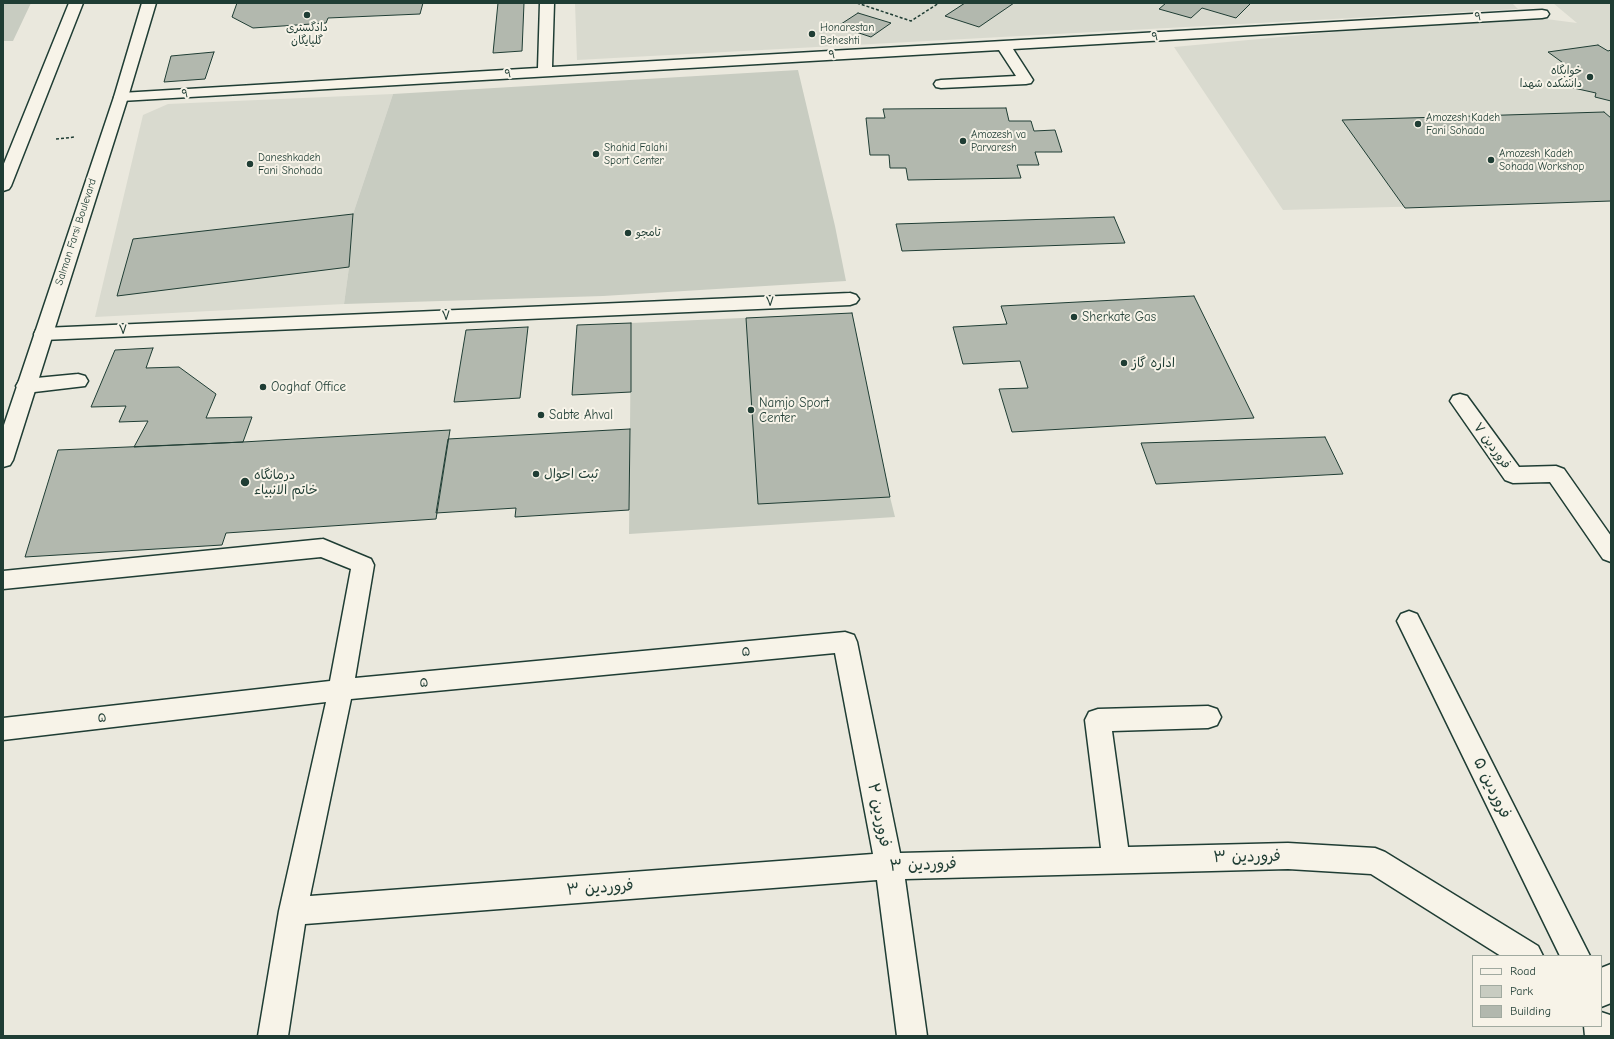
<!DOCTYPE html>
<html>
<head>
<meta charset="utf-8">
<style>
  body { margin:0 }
  #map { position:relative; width:1614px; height:1039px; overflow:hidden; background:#eae8dd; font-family:"Comic Neue",sans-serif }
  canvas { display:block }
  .frame { position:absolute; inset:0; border:4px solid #1f3d34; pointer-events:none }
  .legend { position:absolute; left:1472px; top:955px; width:130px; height:72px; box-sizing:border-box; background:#f7f3e8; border:1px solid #a1aaa0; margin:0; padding:5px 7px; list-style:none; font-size:12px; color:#1f3d34 }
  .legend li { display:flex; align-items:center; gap:8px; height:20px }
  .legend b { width:20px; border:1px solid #a1aaa0 }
</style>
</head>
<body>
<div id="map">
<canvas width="1614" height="1039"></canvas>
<div class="frame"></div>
<ul class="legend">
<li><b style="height:5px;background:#f7f3e8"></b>Road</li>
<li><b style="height:11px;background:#c8ccc1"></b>Park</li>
<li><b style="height:11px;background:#b2b8ae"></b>Building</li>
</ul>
</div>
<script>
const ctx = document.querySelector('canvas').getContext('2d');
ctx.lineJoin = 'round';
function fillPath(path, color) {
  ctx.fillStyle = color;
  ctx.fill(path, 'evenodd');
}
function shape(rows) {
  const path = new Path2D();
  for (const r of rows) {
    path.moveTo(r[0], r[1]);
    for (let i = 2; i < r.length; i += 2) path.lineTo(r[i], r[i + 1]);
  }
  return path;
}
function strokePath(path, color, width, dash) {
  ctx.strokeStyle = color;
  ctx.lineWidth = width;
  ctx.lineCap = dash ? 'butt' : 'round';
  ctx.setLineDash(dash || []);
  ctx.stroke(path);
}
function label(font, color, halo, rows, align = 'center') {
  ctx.font = font + ' "Comic Neue","Playpen Sans Arabic",sans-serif';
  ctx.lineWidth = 4;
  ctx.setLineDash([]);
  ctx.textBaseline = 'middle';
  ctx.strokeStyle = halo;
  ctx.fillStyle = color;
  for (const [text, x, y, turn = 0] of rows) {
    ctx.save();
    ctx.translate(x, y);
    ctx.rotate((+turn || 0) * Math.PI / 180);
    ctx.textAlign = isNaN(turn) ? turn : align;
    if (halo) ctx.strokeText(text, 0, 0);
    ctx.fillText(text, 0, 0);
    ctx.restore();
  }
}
const built = shape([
  [575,3,1512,3,1518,9,577,60],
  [1553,3,1611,3,1611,201,1283,210,1174,47,1515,15,1577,23],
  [393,94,353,214,349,267,344,304,95,317,143,115,168,104]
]);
const green = shape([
  [3,3,31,3,13,41,3,41],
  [798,70,835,226,846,281,603,296,344,304,349,267,353,214,393,94],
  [852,313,890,497,895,517,629,534,631,323]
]);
const building = shape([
  [237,3,423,3,420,14,328,18,326,23,253,28,232,17,237,3],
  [498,3,524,3,522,51,493,53,498,3],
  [965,3,1014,3,979,27,945,16,965,3],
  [1166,3,1251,3,1236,18,1202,8,1191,18,1159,9,1166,3],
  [858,13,891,23,871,37,838,26,858,13],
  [1598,45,1608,51,1611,50,1611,101,1595,97,1596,93,1569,87,1570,68,1548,52,1598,45],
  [214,52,205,79,164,82,171,56,214,52],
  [1006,108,1009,121,1031,121,1034,131,1055,130,1062,152,1035,152,1039,165,1017,165,1021,178,908,180,906,168,890,168,889,155,870,155,866,118,885,118,883,109,1006,108],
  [1604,112,1611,118,1611,201,1405,208,1342,120,1604,112],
  [353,214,349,267,117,296,133,239,353,214],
  [1114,217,1125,243,902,251,896,224,1114,217],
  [1194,296,1254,418,1012,432,999,389,1028,388,1020,361,963,364,953,327,1007,324,1001,306,1194,296],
  [852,313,890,497,758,504,746,318,852,313],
  [631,323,631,392,572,395,577,325,631,323],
  [528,327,520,398,454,402,466,330,528,327],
  [153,348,146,368,179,367,216,394,206,418,252,417,243,442,134,447,148,421,119,422,126,406,91,407,115,350,153,348],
  [630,429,629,510,515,517,516,508,436,513,448,439,630,429],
  [450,430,436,519,226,533,222,545,25,557,58,450,243,442,450,430],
  [1325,437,1343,474,1156,484,1141,443,1325,437]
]);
const path = shape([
  [857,3,911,21,939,3],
  [56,139,75,137]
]);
const minor = shape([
  [540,3,554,3,552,67,1542,10,1547,11,1549,14,1547,17,1542,18,1013,49,1033,80,1031,83,1026,84,941,88,936,87,934,84,936,81,941,80,1016,76,999,50,121,101,116,100,114,97,116,94,121,93,538,68,540,3],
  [850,293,856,295,859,299,856,303,850,305,43,340,36,338,34,334,36,330,43,328,850,293],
  [78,374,85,376,88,381,85,386,26,393,19,391,16,386,19,381,26,379,78,374],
  [1460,394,1467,396,1519,467,1556,466,1564,469,1611,536,1611,562,1603,559,1550,482,1513,483,1505,480,1450,401,1453,396,1460,394],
  [323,539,371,559,374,565,355,678,845,632,854,635,857,642,900,853,1101,848,1085,720,1089,712,1098,709,1208,706,1217,709,1221,717,1217,725,1208,728,1112,731,1128,847,1288,843,1375,848,1385,852,1538,946,1543,956,1501,956,1371,874,1288,869,905,879,927,1036,897,1036,877,880,305,924,288,1036,258,1036,279,911,326,702,3,740,3,718,330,681,351,569,321,557,3,589,3,571,323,539],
  [835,653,873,854,310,896,351,699,835,653],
  [1409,611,1417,614,1590,956,1560,956,1397,621,1401,614,1409,611],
  [1611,964,1611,1003,1601,1007,1601,968,1611,964],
  [1601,1012,1610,1015,1611,1018,1611,1036,1585,1036,1584,1026,1601,1026,1601,1012]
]);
const major = shape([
  [69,3,83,3,11,186,9,189,3,191,3,166,69,3],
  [142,3,156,3,128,97,13,460,10,465,3,467,3,428,114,97,142,3]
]);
const markers = [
  [307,15,4,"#1f3d34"],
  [812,34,4,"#1f3d34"],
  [1590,77,4,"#1f3d34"],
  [1418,124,4,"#1f3d34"],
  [963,141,4,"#1f3d34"],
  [596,154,4,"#1f3d34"],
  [1491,160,4,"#1f3d34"],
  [250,164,4,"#1f3d34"],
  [628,233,4,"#1f3d34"],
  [1074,317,4,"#1f3d34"],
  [1124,363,4,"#1f3d34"],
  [263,387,4,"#1f3d34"],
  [751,410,4,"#1f3d34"],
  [541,415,4,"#1f3d34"],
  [536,474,4,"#1f3d34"],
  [245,482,5,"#1f3d34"]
];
const farStreetnames = [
  ["۹",1478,17,-3],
  ["۹",1155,37,-3],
  ["۹",832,55,-3],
  ["۹",508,74,-3],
  ["۹",185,94,-3],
  ["Salman Farsi Boulevard",76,232,-72]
];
const farPoinames = [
  ["دادگستری",307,28,"center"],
  ["گلپایگان",307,41,"center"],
  ["Honarestan",820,28],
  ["Beheshti",820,41],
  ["خوابگاه",1582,71,"right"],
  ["دانشکده شهدا",1582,84,"right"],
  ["Amozesh Kadeh",1426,118],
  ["Fani Sohada",1426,131],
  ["Amozesh va",971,135],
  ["Parvaresh",971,148],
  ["Shahid Falahi",604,148],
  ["Sport Center",604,161],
  ["Amozesh Kadeh",1499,154],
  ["Sohada Workshop",1499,167],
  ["Daneshkadeh",258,158],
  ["Fani Shohada",258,171],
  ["تامجو",636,233]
];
const streetNames = [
  ["۷",770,302,-2],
  ["۷",446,316,-2],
  ["۷",123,330,-2],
  ["فروردین ۷",1492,446,54],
  ["۵",746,652,-5],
  ["۵",424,683,-5],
  ["۵",102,718,-7]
];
const poiNames = [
  ["Sherkate Gas",1082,317],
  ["اداره گاز",1132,363],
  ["Ooghaf Office",271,387],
  ["Namjo Sport",759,403],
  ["Center",759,418],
  ["Sabte Ahval",549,415],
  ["ثبت احوال",544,474],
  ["درمانگاه",254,475],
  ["خاتم الانبیاء",254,490]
];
const nearStreetnames = [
  ["فروردین ۵",1492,788,64],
  ["فروردین ۲",879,815,79],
  ["فروردین ۳",1247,857,-1],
  ["فروردین ۳",923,865,-2],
  ["فروردین ۳",600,888,-4]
];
fillPath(built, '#d9dacf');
fillPath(green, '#c8ccc1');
fillPath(building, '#b2b8ae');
strokePath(building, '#1f3d34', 1);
strokePath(minor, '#1f3d34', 3);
strokePath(major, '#1f3d34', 3);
strokePath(path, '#1f3d34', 1.5, [3, 2]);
fillPath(minor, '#f7f3e8');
fillPath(major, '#f7f3e8');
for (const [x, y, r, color] of markers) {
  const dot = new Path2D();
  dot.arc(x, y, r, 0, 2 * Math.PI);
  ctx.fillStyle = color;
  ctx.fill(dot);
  strokePath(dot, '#f7f3e8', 1.5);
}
label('11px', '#1f3d34', '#f7f3e8', farStreetnames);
label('11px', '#1f3d34', '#f7f3e8', farPoinames, 'left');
label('13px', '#1f3d34', '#f7f3e8', streetNames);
label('13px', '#1f3d34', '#f7f3e8', poiNames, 'left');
label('16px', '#1f3d34', '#f7f3e8', nearStreetnames);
</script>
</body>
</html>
